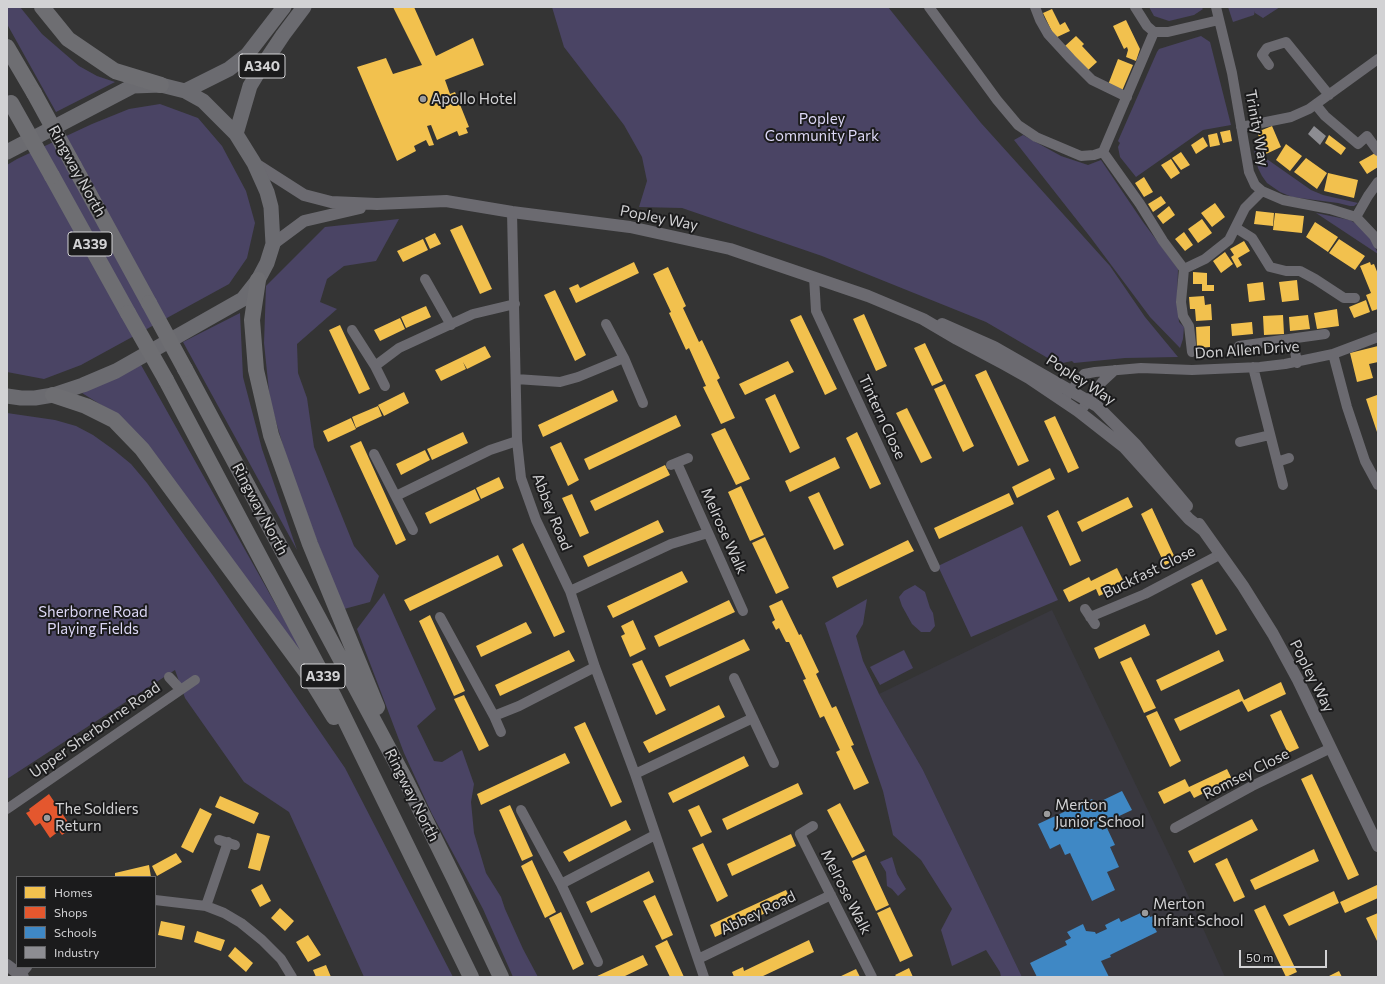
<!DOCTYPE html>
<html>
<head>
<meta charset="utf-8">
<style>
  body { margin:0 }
  #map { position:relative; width:1385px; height:984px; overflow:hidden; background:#343434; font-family:Commissioner,sans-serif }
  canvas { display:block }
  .frame { position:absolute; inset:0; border:8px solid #d2d2d4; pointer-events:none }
  .legend { position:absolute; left:16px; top:876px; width:140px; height:92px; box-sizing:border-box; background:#1b1b1c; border:1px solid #646466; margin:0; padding:5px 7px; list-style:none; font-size:12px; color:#d2d2d4 }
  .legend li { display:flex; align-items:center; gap:8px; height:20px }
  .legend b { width:20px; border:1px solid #646466 }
  .scale { position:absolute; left:1239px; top:950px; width:88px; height:18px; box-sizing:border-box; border:2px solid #d2d2d4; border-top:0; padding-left:5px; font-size:12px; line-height:14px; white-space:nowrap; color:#d2d2d4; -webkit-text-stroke:3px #1b1b1c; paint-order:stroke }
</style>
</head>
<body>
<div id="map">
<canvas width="1385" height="984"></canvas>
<div class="frame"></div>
<ul class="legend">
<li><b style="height:11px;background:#f2c14e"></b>Homes</li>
<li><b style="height:11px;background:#e4572e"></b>Shops</li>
<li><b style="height:11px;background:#3f88c5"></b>Schools</li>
<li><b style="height:11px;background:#8d8d92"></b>Industry</li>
</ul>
<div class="scale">50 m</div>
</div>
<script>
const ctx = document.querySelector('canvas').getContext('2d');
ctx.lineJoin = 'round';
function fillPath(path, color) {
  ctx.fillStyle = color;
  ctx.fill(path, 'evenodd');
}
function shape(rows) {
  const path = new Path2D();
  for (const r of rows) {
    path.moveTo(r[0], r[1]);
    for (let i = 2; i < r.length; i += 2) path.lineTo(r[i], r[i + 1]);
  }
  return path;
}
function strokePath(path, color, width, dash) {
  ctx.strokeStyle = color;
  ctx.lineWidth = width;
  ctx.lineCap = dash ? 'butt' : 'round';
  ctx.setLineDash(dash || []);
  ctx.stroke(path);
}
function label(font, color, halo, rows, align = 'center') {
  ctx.font = font + ' Commissioner,sans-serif';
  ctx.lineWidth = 4;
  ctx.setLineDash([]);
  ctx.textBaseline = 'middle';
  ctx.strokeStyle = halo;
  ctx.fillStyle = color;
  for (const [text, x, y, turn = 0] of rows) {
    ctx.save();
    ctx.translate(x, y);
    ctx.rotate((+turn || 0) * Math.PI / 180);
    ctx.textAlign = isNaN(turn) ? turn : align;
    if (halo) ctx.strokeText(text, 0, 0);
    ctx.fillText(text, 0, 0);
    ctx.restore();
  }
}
const built = shape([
  [1052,610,1178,873,1225,977,1022,977,923,770,879,694]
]);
const green = shape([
  [7,7,20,7,42,34,79,66,97,76,115,82,56,112,7,24],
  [552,7,888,7,981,123,1110,266,1145,317,1178,357,1125,358,1074,363,1072,361,1058,364,986,322,822,256,682,208,639,207,647,181,642,157,624,125,564,47],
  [1149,7,1201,7,1203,9,1194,15,1169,21,1154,16],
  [1228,7,1280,7,1263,18,1255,13,1255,11,1254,15,1233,22],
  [1201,36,1210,42,1231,125,1203,130,1136,177,1120,157,1118,147,1120,143,1118,141,1157,52,1159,49],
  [160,104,198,118,222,146,246,191,255,223,247,258,229,284,81,365,44,379,7,372,7,165,17,159,92,124,129,109],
  [1023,135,1061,156,1088,165,1101,160,1143,222,1178,269,1177,301,1179,322,1184,327,1183,339,1180,348,1150,317,1091,238,1014,140],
  [1254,150,1311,190,1323,195,1358,203,1354,206,1350,206,1338,203,1292,197,1280,192,1267,183,1262,176,1258,168],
  [1316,213,1350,220,1363,228,1373,242,1378,254],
  [399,219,376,261,344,266,327,279,320,302,337,309,297,344,298,373,307,398,314,447,354,546,379,576,370,602,344,609,315,536,288,463,270,401,264,343,266,286,325,227],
  [240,313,243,377,262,449,297,550,183,342],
  [141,365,307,660,119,416,82,393],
  [7,413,55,420,76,426,93,435,114,450,131,464,147,483,214,577,345,768,453,977,364,977,289,812,244,782,185,698,175,670,7,779],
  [1022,526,1058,600,971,637,938,566],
  [915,585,925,592,930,608,933,613,935,626,930,632,921,632,912,624,902,606,899,597,904,591],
  [384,593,436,709,417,726,434,761,442,762,462,750,474,784,471,802,474,833,486,873,501,897,505,909,523,949,538,977,513,977,483,909,432,814,404,753,357,629],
  [867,599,863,624,856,636,863,661,879,694,923,770,1022,977,1001,977,1000,972,986,950,952,966,941,930,952,909,921,860,893,835,883,791,825,623],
  [904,650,913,668,880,685,870,667],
  [892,857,897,874,906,889,898,896,892,889,887,886,886,872,880,862]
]);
const homes = shape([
  [393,7,414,7,436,56,473,38,484,65,445,80,450,94,455,92,469,127,466,128,468,133,459,136,457,131,437,140,431,125,427,126,434,145,429,146,426,140,414,146,416,151,397,161,357,67,386,58,393,74,422,65],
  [1052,9,1060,25,1065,22,1070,31,1055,38,1043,13],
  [1126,20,1140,49,1136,61,1126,57,1128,50,1127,47,1124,49,1113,26],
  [1076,36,1084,44,1082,46,1097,62,1087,71,1065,46],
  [1118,59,1133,65,1122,91,1108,85],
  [1272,126,1281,147,1266,154,1257,132],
  [1230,130,1232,141,1223,143,1220,132],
  [1217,133,1220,145,1210,147,1208,135],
  [1329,135,1346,148,1341,155,1325,143],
  [1203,137,1208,146,1196,154,1191,145],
  [1286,144,1302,156,1290,171,1276,160],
  [1181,152,1190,165,1181,170,1172,158],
  [1377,152,1378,154,1378,167,1367,174,1359,162],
  [1306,158,1327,173,1317,189,1294,172],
  [1171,159,1180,173,1171,179,1161,165],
  [1328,173,1358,180,1354,198,1324,191],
  [1144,177,1153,192,1144,197,1135,183],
  [1161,196,1166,203,1153,212,1148,204],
  [1215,203,1225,217,1212,227,1201,213],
  [1169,206,1175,215,1163,224,1157,216],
  [1256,211,1274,213,1273,226,1254,224],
  [1275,213,1304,216,1302,233,1273,230],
  [1202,219,1212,233,1198,243,1188,229],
  [1315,222,1338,237,1328,252,1306,237],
  [462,225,492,289,480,294,450,230],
  [1184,232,1193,245,1185,251,1175,239],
  [435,233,441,244,430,249,425,238],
  [423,239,428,250,403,262,397,251],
  [1339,239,1365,256,1355,270,1329,253],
  [1244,241,1250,251,1238,258,1242,265,1237,268,1231,257,1234,255,1230,249],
  [1225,252,1233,264,1221,273,1213,261],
  [634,262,639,273,576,303,569,288,578,284,580,288],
  [1370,262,1371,265,1374,264,1378,274,1378,309,1372,311,1366,295,1371,293,1360,266],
  [668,267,686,306,683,308,699,342,702,340,720,378,717,380,735,418,721,424,703,387,706,386,689,348,686,350,669,313,671,312,653,274],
  [1193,272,1207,273,1207,285,1214,285,1214,291,1202,291,1202,284,1193,284],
  [1297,280,1299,300,1282,302,1279,282],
  [1263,282,1265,300,1249,302,1247,284],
  [555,290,586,355,575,361,544,295],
  [1204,296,1205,305,1211,304,1212,320,1196,321,1195,309,1190,309,1189,297],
  [1366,300,1370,312,1354,318,1349,307],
  [426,306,431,317,406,328,401,317],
  [1337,309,1339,326,1317,329,1314,313],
  [864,314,887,366,876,371,853,319],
  [801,315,837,389,825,395,790,320],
  [1283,315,1284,334,1264,335,1263,316],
  [1308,315,1310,329,1290,331,1289,317],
  [400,318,405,329,380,341,374,330],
  [1252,322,1253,334,1232,336,1231,324],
  [340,325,370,389,359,394,329,330],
  [1210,326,1210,347,1197,348,1196,327],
  [925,343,943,381,932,386,914,348],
  [485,346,491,357,467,369,463,362,466,369,441,381,435,370],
  [1378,346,1378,362,1369,364,1373,378,1357,382,1350,353],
  [788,361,794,372,745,395,739,384],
  [986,370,1029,461,1018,466,975,375],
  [945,384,974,446,963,452,934,389],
  [613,390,618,401,543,437,538,425],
  [404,392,409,403,384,416,378,405],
  [775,394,800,448,790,453,765,399],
  [1377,395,1378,397,1378,435,1366,399],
  [378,406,382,416,356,428,352,417],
  [907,408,932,458,921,463,896,413],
  [676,415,681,426,589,470,584,459],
  [1055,416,1079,468,1068,473,1044,421],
  [351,418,356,429,328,442,323,431],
  [725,428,750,479,736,485,711,434],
  [463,432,468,443,432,460,427,449],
  [857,432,881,484,870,489,846,438],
  [361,441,406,540,396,545,350,446],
  [561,442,579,480,568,486,550,447],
  [425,450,430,460,401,475,396,464],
  [835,457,840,468,790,492,785,481],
  [665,465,670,475,595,511,590,501],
  [1050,468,1055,479,1017,498,1012,487],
  [499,477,504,488,481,499,476,488],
  [741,486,764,535,750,541,728,492],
  [475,489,480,500,430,524,425,513],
  [819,492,844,545,834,550,808,497],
  [1009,493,1014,504,939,539,934,528],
  [572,494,589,533,580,537,562,498],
  [1128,497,1133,507,1082,532,1077,522],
  [1152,508,1176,560,1165,565,1141,514],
  [1058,510,1081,561,1070,566,1047,516],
  [658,520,664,532,588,567,583,556],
  [765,537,789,588,776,594,752,543],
  [908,540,914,551,837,588,832,577],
  [523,543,565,632,554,637,512,549],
  [498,555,503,566,410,611,404,600],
  [1117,568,1125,584,1099,596,1096,589,1069,602,1063,590,1089,577,1091,581],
  [682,571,688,582,613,618,607,606],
  [1202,579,1227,630,1216,635,1191,584],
  [729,600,735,612,659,647,654,636],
  [782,600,799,635,801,634,819,672,816,674,832,708,836,706,854,745,851,746,869,783,854,790,836,752,840,750,824,716,820,718,803,680,806,679,789,642,786,642,779,628,776,630,772,622,775,620,769,606],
  [430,615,465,691,454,696,419,621],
  [633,620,646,649,630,657,621,636,625,634,621,626],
  [526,622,532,633,481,657,476,646],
  [1145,624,1150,635,1099,659,1094,648],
  [744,639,750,650,670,687,665,676],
  [569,650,575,661,500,696,495,685],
  [1219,650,1224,661,1161,691,1156,680],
  [1131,657,1156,708,1144,713,1120,662],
  [642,660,666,710,656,715,632,664],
  [1281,682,1286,694,1248,712,1242,701,1180,731,1174,719,1239,689,1244,700],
  [464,695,489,746,479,751,454,699],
  [719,705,725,717,649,753,643,742],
  [1281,710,1299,748,1288,753,1270,715],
  [1157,711,1181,761,1170,767,1146,716],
  [585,722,622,802,611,807,574,727],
  [565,753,570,763,481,805,477,794],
  [744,756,749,766,673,803,668,793],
  [1227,769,1232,779,1194,798,1190,791,1164,804,1158,792,1185,779,1189,787],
  [1312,774,1359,875,1348,880,1301,779],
  [798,783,803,794,727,830,722,819],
  [220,796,259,813,254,824,215,807],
  [840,803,865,851,852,858,827,810],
  [510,805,533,856,522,861,499,810],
  [699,805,712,832,701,837,688,810],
  [200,808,212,814,193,853,181,847],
  [1252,819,1258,830,1194,863,1188,851],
  [626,820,631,830,569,862,563,852],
  [257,833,270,836,260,871,248,868],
  [791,834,796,846,732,876,727,864],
  [703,843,728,896,717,902,692,848],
  [1314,849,1319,861,1255,890,1250,880],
  [176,853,182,862,157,876,152,866],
  [866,855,889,905,876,911,852,861],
  [1227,858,1245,897,1234,902,1215,864],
  [532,860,556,912,545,918,521,866],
  [149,865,151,877,115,877,115,873],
  [649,871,654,882,591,913,586,902],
  [262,884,271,901,260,907,251,890],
  [1377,885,1378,898,1345,913,1340,902],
  [786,890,791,901,715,937,710,925],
  [1334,891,1339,903,1289,926,1283,915],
  [655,895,673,935,662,940,643,901],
  [1265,905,1297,972,1286,977,1254,910],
  [890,907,913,956,900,962,877,913],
  [280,908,294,921,285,931,271,918],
  [561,912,584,964,573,970,549,918],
  [1378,913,1378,943,1366,918],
  [161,921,185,926,182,940,158,935],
  [197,931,225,940,221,951,194,942],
  [308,935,321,955,308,962,296,942],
  [667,940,684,977,670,977,655,946],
  [809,940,814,952,761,977,734,977,732,972,743,967,744,971],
  [235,947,253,963,246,972,228,956],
  [643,955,648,965,623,977,595,977],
  [326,965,331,977,316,977,313,970],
  [909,968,913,977,897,977,895,975],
  [856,969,860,977,839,977],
  [1339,971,1342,977,1327,977]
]);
const shops = shape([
  [49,794,72,828,62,835,59,831,50,838,40,823,35,826,26,813,30,811,29,809]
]);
const schools = shape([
  [1122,791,1132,810,1100,825,1102,830,1107,828,1115,845,1110,847,1119,867,1107,872,1115,890,1092,901,1070,853,1065,855,1060,844,1050,849,1038,824,1092,799,1095,804],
  [1147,910,1150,917,1153,916,1155,921,1152,923,1157,932,1110,955,1111,957,1101,961,1109,977,1042,977,1042,976,1037,977,1030,963,1067,945,1065,941,1071,938,1067,932,1083,924,1086,931,1095,932,1096,934,1107,929,1105,925,1119,918,1121,922]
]);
const industry = shape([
  [1314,126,1326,136,1320,145,1308,134]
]);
const minor = shape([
  [929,7,997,100,1018,125,1036,137,1081,156,1094,155,1103,152],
  [1035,7,1040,20,1048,34,1071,59,1092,80,1127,97],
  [1135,7,1147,26,1154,32,1168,32,1219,20],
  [1216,7,1232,73,1249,172,1255,185,1262,191,1283,200,1330,209,1356,217,1374,236,1378,244],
  [1269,65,1262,55,1267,48,1286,42,1329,95],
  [1316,105,1325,116,1358,144,1367,136,1378,151],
  [1241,127,1291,117,1309,109,1378,59],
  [1103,152,1140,204,1163,241,1184,269,1181,302,1183,316,1189,326,1192,352],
  [1103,152,1154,32],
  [512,212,517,441,521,478,536,520,570,591,595,667,635,774,704,977],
  [1356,217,1368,196,1378,182],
  [1236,228,1252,238,1270,267,1286,271,1300,271,1315,279,1344,298,1355,298],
  [1184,269,1205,259,1229,240,1245,208,1262,191],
  [814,277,816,311,935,567],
  [425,279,451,325],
  [606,324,624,358,643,403],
  [352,330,375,366,385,386],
  [1293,340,1297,363],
  [1239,346,1325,334],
  [1333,354,1347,407,1365,461,1378,485],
  [375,366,399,348,473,314,515,304],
  [1253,367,1283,485],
  [516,379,560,382,578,377,624,358],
  [1063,401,1084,374,1095,372,1141,368,1192,370,1260,367,1285,364,1333,354,1378,337],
  [1080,412,1102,382,1115,370],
  [1240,442,1270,435],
  [374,454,413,530],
  [1277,462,1289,458],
  [677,463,743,611],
  [671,465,688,458],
  [396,496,490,450,517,441],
  [570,591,671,544,708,533],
  [1085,609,1095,624],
  [440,617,494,716,501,732],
  [1090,617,1145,594,1221,554],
  [169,677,180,689],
  [734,678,774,763],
  [494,716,519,706,595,667],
  [635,774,753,718],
  [7,809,195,680],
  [521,810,561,884,598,962],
  [813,826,800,834,872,977],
  [1175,828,1252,786,1331,748],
  [219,840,235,845],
  [561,884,655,835],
  [155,900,206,906,224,913,241,923,262,940,281,959,292,977],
  [206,906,228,842],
  [698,959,831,895],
  [20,975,27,967]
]);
const tertiary = shape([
  [254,163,304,195,331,202,377,204,446,201,512,212,630,227,730,249,868,296,923,319,957,339,1004,364,1029,378,1078,411,1124,447,1189,519,1203,530],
  [273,244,304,221,360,208],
  [942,324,994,347,1097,406,1136,445,1187,506],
  [1199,524,1243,586,1273,634,1298,680,1378,846],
  [7,965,23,977]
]);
const primary = shape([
  [185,91,229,69,247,55,284,7],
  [236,134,250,86,259,71,283,35,304,7],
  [7,152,133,86,161,85,185,91,203,101,236,134,254,163,267,192,271,207,273,244,267,263,258,280,243,299,116,371,83,385,53,395,35,398,21,398,7,396]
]);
const trunk = shape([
  [42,7,68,39,115,71,161,85],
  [7,47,34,93],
  [74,166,149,303],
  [52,176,128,313],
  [258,280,252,320,256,370,271,435,310,544,377,707],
  [185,369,406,781,455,880,501,977],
  [166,380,334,697,471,977],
  [53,395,86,406,114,420,142,449,307,673,334,717]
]);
const trunkBridge = shape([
  [34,93,74,166],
  [11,103,52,176],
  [149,303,185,369],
  [128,313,166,380]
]);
const markers = [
  [423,99,4,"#9b9b9c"],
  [1047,814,4,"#9b9b9c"],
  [47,818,4,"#9b9b9c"],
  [1145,913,4,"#9b9b9c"]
];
const shields = [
  [262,66,46],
  [90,244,44],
  [323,676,44]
];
const shieldNames = [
  ["A340",262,66],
  ["A339",90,244],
  ["A339",323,676]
];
const poiNames = [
  ["Apollo Hotel",431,99],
  ["Merton",1055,805],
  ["Junior School",1055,822],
  ["The Soldiers",55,809],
  ["Return",55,826],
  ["Merton",1153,904],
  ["Infant School",1153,921]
];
const parkNames = [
  ["Popley",822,119],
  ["Community Park",822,136],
  ["Sherborne Road",93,612],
  ["Playing Fields",93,629]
];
const streetNames = [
  ["Trinity Way",1257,128,80],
  ["Ringway North",77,171,61],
  ["Popley Way",659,218,11],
  ["Don Allen Drive",1247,350,-4],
  ["Popley Way",1081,380,33],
  ["Tintern Close",882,417,65],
  ["Ringway North",260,509,62],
  ["Abbey Road",552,512,68],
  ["Melrose Walk",724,531,66],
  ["Buckfast Close",1149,572,-26],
  ["Popley Way",1312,676,63],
  ["Upper Sherborne Road",95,730,-35],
  ["Romsey Close",1246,774,-27],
  ["Ringway North",412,795,63],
  ["Melrose Walk",846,892,63],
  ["Abbey Road",758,913,-26]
];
fillPath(built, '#39383f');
fillPath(green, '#4a4464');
fillPath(homes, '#f2c14e');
fillPath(shops, '#e4572e');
fillPath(schools, '#3f88c5');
fillPath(industry, '#8d8d92');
strokePath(minor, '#6b6a70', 10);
strokePath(tertiary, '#6b6a70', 12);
strokePath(primary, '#6b6b70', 15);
strokePath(trunk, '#6e6e72', 16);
strokePath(trunkBridge, '#6e6e72', 16);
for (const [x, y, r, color] of markers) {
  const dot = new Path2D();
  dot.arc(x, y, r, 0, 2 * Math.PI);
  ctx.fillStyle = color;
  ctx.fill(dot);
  strokePath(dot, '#1b1b1c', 1.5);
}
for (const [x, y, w] of shields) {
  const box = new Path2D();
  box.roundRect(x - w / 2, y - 12, w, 24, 3);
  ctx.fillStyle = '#1b1b1c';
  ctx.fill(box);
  strokePath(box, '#d2d2d4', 1);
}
label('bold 14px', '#d2d2d4', null, shieldNames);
label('15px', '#d2d2d4', '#1b1b1c', poiNames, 'left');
label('15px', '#ddd8f6', '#1b1b1c', parkNames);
label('15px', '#d2d2d4', '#1b1b1c', streetNames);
</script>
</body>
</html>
